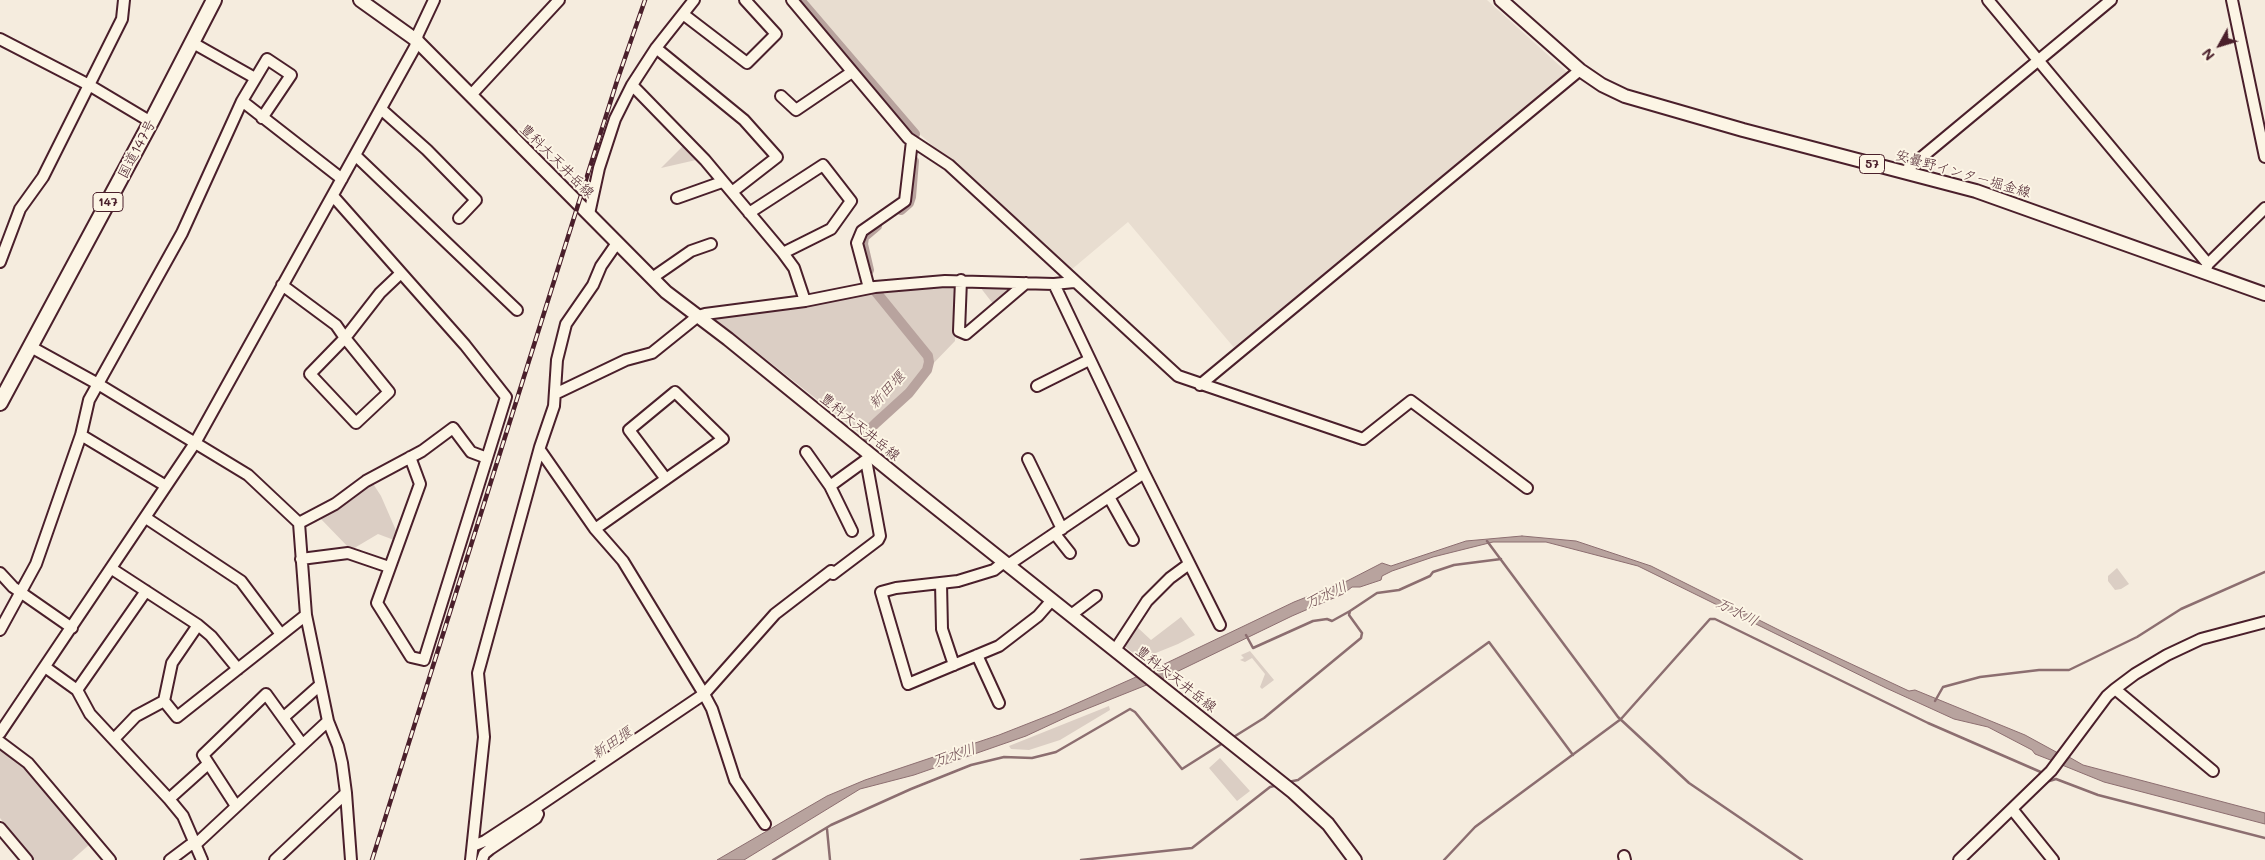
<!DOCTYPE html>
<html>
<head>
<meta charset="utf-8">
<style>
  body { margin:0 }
  #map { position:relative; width:2265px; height:860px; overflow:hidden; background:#f5ecde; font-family:Mali,sans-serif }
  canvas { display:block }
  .north { position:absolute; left:2195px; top:20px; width:50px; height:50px; -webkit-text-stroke:4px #fcf5e5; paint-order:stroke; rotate:231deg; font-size:14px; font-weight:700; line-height:20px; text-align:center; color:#4a1f2b }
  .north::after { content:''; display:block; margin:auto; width:18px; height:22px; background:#4a1f2b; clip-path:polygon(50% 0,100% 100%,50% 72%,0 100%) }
</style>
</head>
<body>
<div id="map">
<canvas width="2265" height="860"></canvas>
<div class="north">N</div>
</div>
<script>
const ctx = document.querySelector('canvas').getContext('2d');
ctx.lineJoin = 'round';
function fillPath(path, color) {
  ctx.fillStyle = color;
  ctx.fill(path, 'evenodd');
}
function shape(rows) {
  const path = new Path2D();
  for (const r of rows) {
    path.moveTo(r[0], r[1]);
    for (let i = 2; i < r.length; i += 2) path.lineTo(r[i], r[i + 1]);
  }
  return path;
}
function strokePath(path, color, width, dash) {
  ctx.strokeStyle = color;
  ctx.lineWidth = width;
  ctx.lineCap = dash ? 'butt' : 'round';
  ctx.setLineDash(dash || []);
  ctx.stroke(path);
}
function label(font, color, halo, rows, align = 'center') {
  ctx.font = font + ' Mali,"Klee One",sans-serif';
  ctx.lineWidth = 4;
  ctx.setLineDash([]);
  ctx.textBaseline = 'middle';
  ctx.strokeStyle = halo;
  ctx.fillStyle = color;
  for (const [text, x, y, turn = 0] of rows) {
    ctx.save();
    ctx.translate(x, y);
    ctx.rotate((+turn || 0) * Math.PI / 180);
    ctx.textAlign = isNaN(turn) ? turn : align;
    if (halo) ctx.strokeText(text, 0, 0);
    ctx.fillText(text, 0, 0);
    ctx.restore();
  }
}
const built = shape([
  [805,0,1487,0,1569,74,1236,350,1128,222,1071,270,914,129]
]);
const green = shape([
  [684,145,696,160,661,168],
  [956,283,955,341,900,398,868,426,862,435,710,315,872,291],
  [980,287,1010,287,1012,290,994,305],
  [372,482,381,496,398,535,394,540,378,534,351,550,319,517,338,509,356,497],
  [2117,568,2129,584,2121,589,2115,590,2108,581,2108,576],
  [1181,617,1195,635,1178,644,1141,659,1123,645,1137,627,1151,640],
  [1250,651,1274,680,1262,689,1260,687,1265,674,1252,658,1245,662,1240,660,1244,658,1241,655],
  [1109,706,1110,710,1060,740,1029,750,1011,749,1009,746],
  [0,749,24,766,90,844,72,860,34,860,0,818],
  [1220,758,1250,791,1237,801,1209,768]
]);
const water = shape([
  [1522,536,1576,541,1651,566,1785,633,1909,691,1915,690,2025,735,2058,753,2053,761,2035,754,2032,750,1988,727,1954,719,1886,688,1638,566,1546,542,1493,542,1433,557,1392,571,1382,576,1381,580,1360,587,1352,587,1343,594,1292,616,1164,678,1069,716,1026,736,914,775,860,789,744,860,717,860,827,796,865,780,999,735,1055,713,1154,669,1294,602,1347,581,1382,563,1391,566,1466,541,1522,536],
  [2069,757,2083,765,2265,813,2265,824,2104,782,2062,765,2069,757]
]);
const stream = shape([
  [1487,541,1618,717,1689,783,1802,860],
  [17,587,27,570],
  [1246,635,1253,648,1313,621,1327,619,1332,621,1350,611],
  [1935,701,1943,687,1980,677,2039,670,2069,670,2137,637,2181,609,2265,572],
  [1232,738,1264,718,1361,638,1362,633,1349,615,1350,611,1377,593,1399,590,1430,576,1433,572,1454,565,1501,559],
  [1288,782,1298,780,1489,642,1573,755],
  [2046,782,2056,779,2098,795,2265,838],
  [827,829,830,860],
  [773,860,831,825,911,789,971,765,1004,757,1032,758,1056,752,1130,709,1135,712,1182,769,1223,743],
  [1081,860,1192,848,1270,787,1278,785],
  [1444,860,1475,827,1621,719,1710,619,1715,619,1928,723,2043,773]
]);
const canal = shape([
  [800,0,915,134],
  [901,210,909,203,911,197,914,161],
  [869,270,863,244,864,237,877,226],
  [866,437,868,431,876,423,909,393,927,370,929,362,928,356,876,292]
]);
const minor = shape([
  [792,0,908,138,949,165,1178,376,1363,439,1411,401,1527,488],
  [1988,0,2208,264,2205,271],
  [2232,0,2265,157],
  [683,14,747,63,776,34,745,0],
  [0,39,89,85,151,122],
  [193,43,255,78],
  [656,48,744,120,777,157,732,192],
  [632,85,705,160,783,253,794,268,805,301],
  [471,95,559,0],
  [781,96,796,110,852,72],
  [242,101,342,179],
  [381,109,427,150,476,200,459,218],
  [355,155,517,310],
  [1904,172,2111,0],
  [333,196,465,345,506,397,424,660,411,657,377,603,420,484,410,457],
  [677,198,722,182],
  [749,213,823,165,851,201,831,229,783,253],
  [589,214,599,168,615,119,632,85,656,48,694,0],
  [0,262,20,209,43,177,122,19,124,0],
  [2208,264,2265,208],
  [652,278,691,251,711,244],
  [961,280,959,331,966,334,1026,283],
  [1054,284,1144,473,1220,625],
  [282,285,336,325,345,338,389,392,356,423,310,374,345,338,380,293,401,273],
  [869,288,857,243,862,231,905,201,912,141],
  [31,347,98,384,248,475,299,523,306,615,328,721,338,746,342,763,346,793,351,860],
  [1200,385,1580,70],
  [1037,386,1089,360],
  [557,393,626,360,652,353,698,316,705,314,805,301,875,287,945,281,1054,284,1074,282],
  [81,435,166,486],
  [540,450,595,529,623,561,704,694,712,709,735,780,765,824],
  [806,452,830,486,852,531],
  [1028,459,1062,529],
  [830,486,870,457],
  [1109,497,1133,540],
  [146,518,241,581,280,633],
  [299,523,335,504,366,481,422,451,453,428,471,452,487,458],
  [595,529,666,479,723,439,675,392,629,430,666,479],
  [1055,534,1070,553],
  [301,559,348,553,389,567],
  [1004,562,994,570,958,581,896,588,881,592,908,684,999,646,1038,616,1052,600],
  [1008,565,1144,473],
  [112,569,198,625,211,636,238,669],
  [0,573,13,587,72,628],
  [941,583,942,629,954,665],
  [1071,615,1096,596],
  [0,630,36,564,81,435,89,400,182,233,242,101,267,59,291,75,262,118],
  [1115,650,1147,601,1170,578,1189,564],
  [977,655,999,703],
  [45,667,77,690,90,714,169,799,183,816,202,860],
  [2115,689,2213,771],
  [77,690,146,591],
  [164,701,172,663,198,625],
  [284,717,320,685],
  [0,733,195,443,415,47,418,34,434,0],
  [114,739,136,716,164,701,177,717,306,615],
  [0,742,28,763,110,860],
  [169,799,208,764],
  [236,806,203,755,266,694,302,744],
  [2012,809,2053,860],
  [0,828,27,860],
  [473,846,485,841,534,809,704,694,775,614,831,571,833,574,878,540,880,536,866,460],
  [1624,856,1625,860],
  [170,860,190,845,195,845,328,721],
  [275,860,346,793],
  [471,860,484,737,478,673,540,447,554,406,557,360,566,324,593,285,601,266,617,243],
  [482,860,484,854,490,849,536,818,538,814,534,809],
  [1959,860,2051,771,2107,696,2115,689,2135,674,2167,655,2201,639,2265,622]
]);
const major = shape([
  [360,0,416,40,666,292,728,339,910,487,1293,792,1328,824,1355,860],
  [1501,0,1580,70,1602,85,1625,96,1743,130,1976,191,2265,294]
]);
const highway = shape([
  [0,403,151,122,214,0]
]);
const rail = shape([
  [372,860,617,81,645,0]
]);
const shields = [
  [1872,164,25],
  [108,202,30]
];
const shieldNames = [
  ["57",1872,164],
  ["147",108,202]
];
const streetNames = [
  ["国道147号",137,149,-62],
  ["豊科大天井岳線",557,161,45],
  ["安曇野インター堀金線",1963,174,16],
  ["豊科大天井岳線",860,427,39],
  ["豊科大天井岳線",1176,679,38]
];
const waterNames = [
  ["新田堰",887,390,-46],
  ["万水川",1326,595,-25],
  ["万水川",1737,612,27],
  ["新田堰",612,743,-34],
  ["万水川",954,755,-18]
];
fillPath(built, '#e8ddd0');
fillPath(green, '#dbcec4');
fillPath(water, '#b8a39e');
strokePath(water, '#8c6e70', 1);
strokePath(stream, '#8c6e70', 2.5);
strokePath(canal, '#b8a39e', 10);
strokePath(minor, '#4a1f2b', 14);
strokePath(major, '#4a1f2b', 16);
strokePath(highway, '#4a1f2b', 18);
strokePath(minor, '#fcf5e5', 10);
strokePath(major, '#fcf5e5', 12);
strokePath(highway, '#fcf5e5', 14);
strokePath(rail, '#4a1f2b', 4.5);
strokePath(rail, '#fcf5e5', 2.5, [8]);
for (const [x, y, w] of shields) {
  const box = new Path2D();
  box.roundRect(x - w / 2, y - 9.5, w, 19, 4);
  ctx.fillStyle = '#fcf5e5';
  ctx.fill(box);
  strokePath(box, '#4a1f2b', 1);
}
label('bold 12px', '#4a1f2b', null, shieldNames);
label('14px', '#4a1f2b', '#fcf5e5', streetNames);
label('italic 15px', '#704d53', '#fcf5e5', waterNames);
</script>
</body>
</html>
